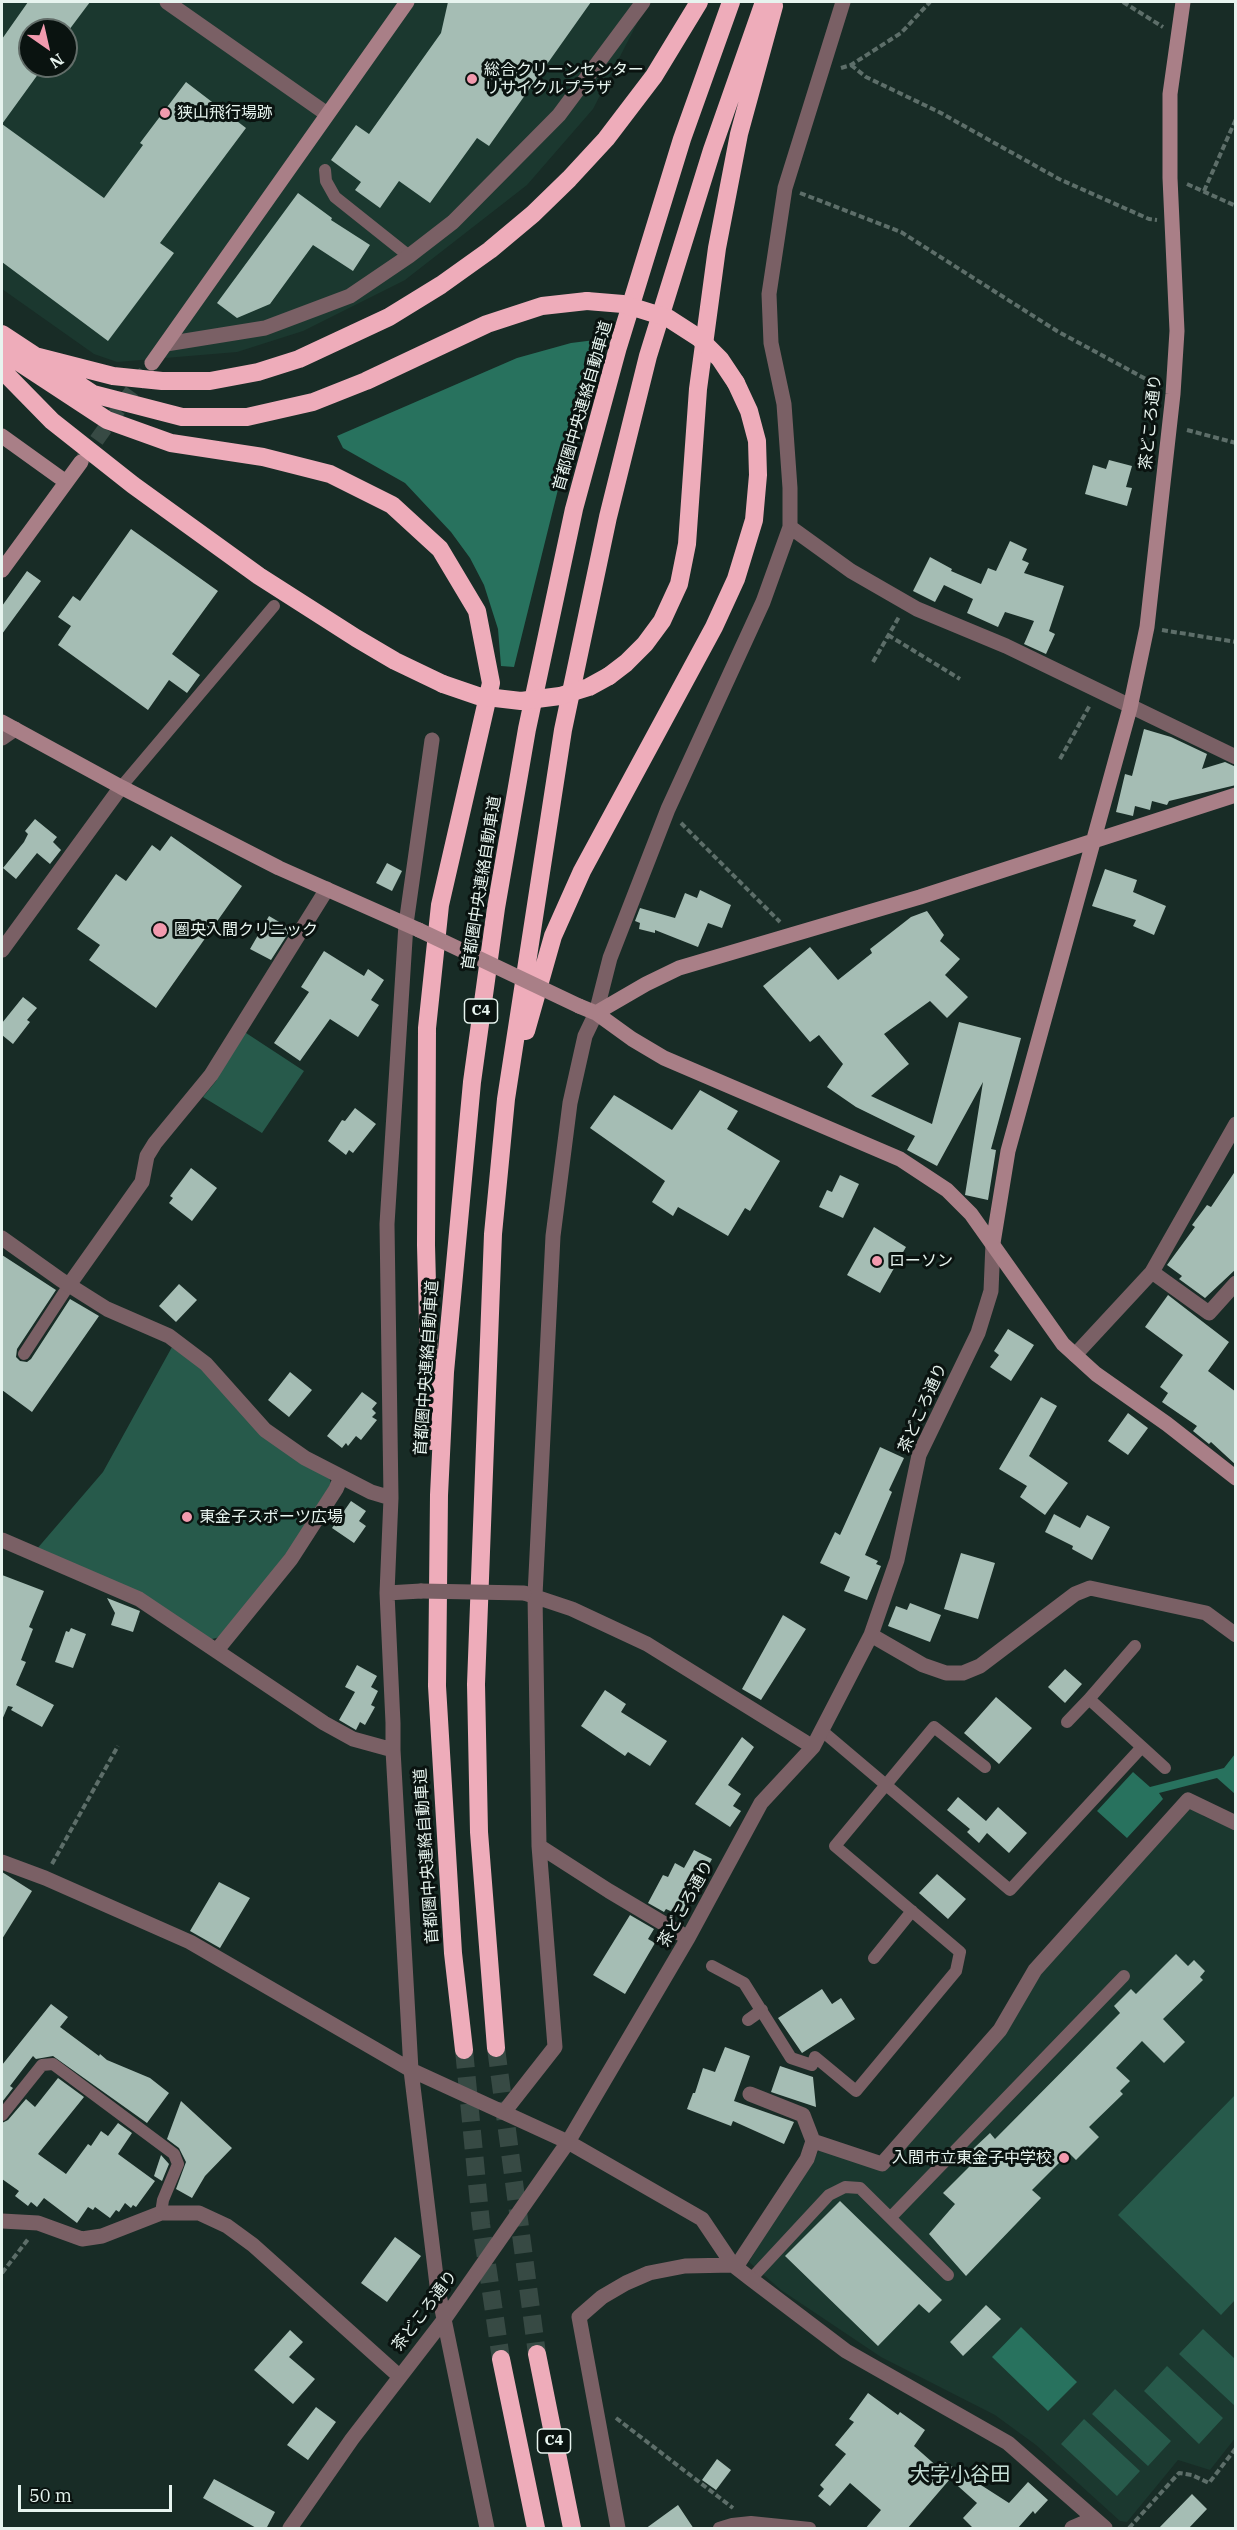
<!DOCTYPE html>
<html>
<head>
<meta charset="utf-8">
<style>
  body { margin:0 }
  #map { position:relative; width:1237px; height:2530px; overflow:hidden; background:#182c26; font-family:"IBM Plex Serif",serif }
  canvas { display:block }
  .frame { position:absolute; inset:0; border:3px solid #e7f4ef; pointer-events:none }
  .north { position:absolute; left:18px; top:18px; width:60px; height:60px; box-sizing:border-box; background:#0a1310; border:2px solid #626d69; border-radius:50%; rotate:146deg; font-size:16px; font-weight:700; line-height:24px; text-align:center; color:#e7f4ef }
  .north::after { content:''; display:block; margin:auto; width:21px; height:27px; background:#f29aae; clip-path:polygon(50% 0,100% 100%,50% 72%,0 100%) }
  .scale { position:absolute; left:18px; top:2485px; width:154px; height:27px; box-sizing:border-box; border:3px solid #e7f4ef; border-top:0; padding-left:8px; font-size:18px; line-height:21px; white-space:nowrap; color:#e7f4ef; -webkit-text-stroke:4px #0a1310; paint-order:stroke }
</style>
</head>
<body>
<div id="map">
<canvas width="1237" height="2530"></canvas>
<div class="frame"></div>
<div class="north">N</div>
<div class="scale">50 m</div>
</div>
<script>
const ctx = document.querySelector('canvas').getContext('2d');
ctx.lineJoin = 'round';
function fillPath(path, color) {
  ctx.fillStyle = color;
  ctx.fill(path, 'evenodd');
}
function shape(rows) {
  const path = new Path2D();
  for (const r of rows) {
    path.moveTo(r[0], r[1]);
    for (let i = 2; i < r.length; i += 2) path.lineTo(r[i], r[i + 1]);
  }
  return path;
}
function strokePath(path, color, width, dash) {
  ctx.strokeStyle = color;
  ctx.lineWidth = width;
  ctx.lineCap = dash ? 'butt' : 'round';
  ctx.setLineDash(dash || []);
  ctx.stroke(path);
}
function label(font, color, halo, rows, align = 'center') {
  ctx.font = font + ' "IBM Plex Serif","Noto Sans JP",serif';
  ctx.lineWidth = 6;
  ctx.setLineDash([]);
  ctx.textBaseline = 'middle';
  ctx.strokeStyle = halo;
  ctx.fillStyle = color;
  for (const [text, x, y, turn = 0] of rows) {
    ctx.save();
    ctx.translate(x, y);
    ctx.rotate((+turn || 0) * Math.PI / 180);
    ctx.textAlign = isNaN(turn) ? turn : align;
    if (halo) ctx.strokeText(text, 0, 0);
    ctx.fillText(text, 0, 0);
    ctx.restore();
  }
}
const built = shape([
  [2,2,648,2,593,109,527,185,405,280,303,331,237,352,117,362,94,354,2,289],
  [30,30,66,30,66,66,30,66],
  [1190,1806,1199,1809,1203,1816,1235,1829,1236,2437,1210,2470,1178,2460,1127,2522,1120,2521,1036,2445,995,2415,881,2357,781,2290,749,2262,786,2198,821,2148,883,2168,1037,1975]
]);
const green = shape([
  [243,1031,304,1071,262,1133,203,1097,216,1081],
  [172,1347,204,1369,329,1476,331,1484,289,1551,220,1637,208,1640,36,1550,103,1472],
  [1235,2095,1235,2300,1221,2315,1118,2215],
  [1203,2329,1235,2359,1235,2406,1179,2354],
  [1167,2366,1223,2418,1199,2444,1144,2391],
  [1115,2389,1171,2441,1148,2466,1092,2414],
  [1084,2419,1140,2471,1117,2496,1061,2444]
]);
const water = shape([
  [595,340,514,667,501,666,498,629,484,585,470,558,451,532,405,483,343,448,337,436,517,358,571,343],
  [1235,1754,1235,1794,1217,1778,1159,1793,1163,1799,1127,1838,1097,1811,1133,1772,1150,1787,1224,1768],
  [1021,2327,1077,2382,1048,2411,992,2357]
]);
const building = shape([
  [28,2,90,2,69,30,30,30,30,66,44,66,2,124,104,198,143,145,140,143,186,82,246,128,160,243,174,253,108,341,2,262,2,39],
  [448,2,591,2,489,146,477,138,430,203,399,181,380,208,355,190,361,182,331,160,356,125,369,134,441,33],
  [298,193,332,218,331,220,370,245,353,271,313,245,270,304,237,318,217,303],
  [1109,460,1132,466,1126,487,1132,488,1127,506,1085,494,1093,465,1106,469],
  [131,529,218,591,172,654,200,675,187,693,169,680,148,710,58,645,71,626,58,617,73,596,80,601],
  [1010,541,1027,549,1022,560,1029,563,1024,573,1064,586,1049,631,1055,634,1046,654,1024,644,1034,621,1005,612,998,627,967,613,973,599,944,585,935,602,913,591,930,557,952,569,951,571,981,584,988,568,996,571],
  [27,571,41,581,2,634,2,606],
  [1144,729,1171,737,1207,754,1202,769,1225,762,1236,767,1236,785,1169,801,1167,805,1152,801,1150,810,1135,806,1133,816,1116,812,1125,774,1132,776],
  [35,819,57,837,53,842,61,850,50,864,37,853,16,879,3,868,24,842,28,834,25,831],
  [171,836,242,886,156,1008,89,960,100,945,77,929,116,874,126,881,152,845,160,851],
  [387,863,402,871,392,891,376,883],
  [1105,869,1137,880,1133,892,1166,906,1154,935,1133,926,1136,920,1092,906],
  [700,890,731,905,722,928,708,923,698,947,655,930,655,933,639,929,640,923,635,921,640,908,675,918,685,893,697,898],
  [927,911,944,935,940,941,960,959,945,975,968,997,947,1018,930,1001,884,1034,909,1064,871,1096,932,1124,959,1022,1021,1038,991,1149,996,1150,988,1200,965,1195,983,1082,937,1166,907,1150,915,1136,856,1107,827,1087,843,1064,819,1035,810,1042,763,986,810,947,838,980,872,953,870,949,911,917],
  [269,916,291,929,271,960,250,949],
  [324,951,364,976,368,969,384,980,371,1000,379,1005,358,1037,330,1019,300,1061,274,1043,309,992,301,987],
  [23,997,37,1008,27,1020,30,1022,13,1044,2,1035,2,1023],
  [700,1090,738,1111,727,1129,780,1161,750,1211,745,1208,728,1236,678,1207,673,1216,652,1202,665,1181,590,1128,614,1095,672,1130],
  [355,1108,376,1124,353,1153,349,1150,346,1155,328,1141,342,1120,345,1121],
  [191,1168,217,1188,192,1221,169,1203,173,1198,170,1196],
  [1236,1170,1236,1269,1205,1298,1179,1279,1182,1276,1167,1265,1195,1227,1192,1225,1207,1205,1211,1207],
  [840,1175,859,1184,843,1218,819,1207,827,1190,832,1192],
  [874,1227,906,1247,880,1293,847,1275],
  [2,1255,56,1290,17,1349,16,1357,20,1361,27,1362,31,1359,70,1299,99,1316,32,1412,2,1390],
  [179,1284,197,1300,176,1322,159,1306],
  [1168,1295,1229,1342,1208,1371,1236,1392,1236,1465,1211,1442,1209,1444,1193,1431,1197,1426,1162,1402,1168,1393,1160,1387,1183,1355,1145,1327],
  [1008,1329,1034,1345,1011,1381,990,1367,999,1355,994,1351],
  [290,1372,312,1390,289,1417,268,1400],
  [362,1392,377,1403,372,1409,376,1413,372,1417,377,1420,361,1440,356,1436,348,1446,346,1443,342,1448,327,1436],
  [1041,1397,1057,1406,1029,1456,1068,1483,1045,1515,1020,1497,1027,1486,999,1469],
  [1128,1413,1148,1428,1128,1455,1108,1441],
  [880,1447,904,1458,889,1490,892,1492,865,1555,878,1561,876,1564,881,1566,867,1600,844,1591,850,1577,820,1563,835,1532,840,1535],
  [351,1501,366,1511,359,1521,366,1526,354,1543,332,1528],
  [1054,1514,1080,1528,1087,1515,1110,1527,1092,1560,1072,1549,1073,1546,1045,1532],
  [961,1553,995,1563,978,1619,944,1609],
  [2,1575,44,1591,29,1627,33,1629,21,1660,26,1662,16,1685,54,1705,42,1727,11,1710,13,1707,8,1706,2,1720],
  [107,1598,140,1611,133,1632,111,1625,115,1613],
  [910,1603,941,1615,930,1642,888,1626,896,1606,907,1610],
  [783,1615,806,1629,761,1700,742,1689],
  [71,1628,86,1634,73,1668,55,1662,66,1631,69,1632],
  [357,1665,377,1676,371,1687,378,1691,371,1705,375,1707,365,1725,360,1722,356,1730,339,1720,355,1692,345,1687],
  [1065,1669,1082,1684,1065,1703,1048,1687],
  [605,1690,626,1704,621,1712,667,1741,650,1766,628,1752,625,1756,581,1726],
  [996,1697,1032,1728,999,1764,964,1733],
  [742,1737,754,1747,728,1785,741,1794,733,1806,741,1811,730,1827,695,1804],
  [958,1797,986,1821,998,1807,1027,1833,1009,1853,987,1833,979,1843,967,1832,970,1829,947,1810],
  [694,1850,712,1859,681,1916,666,1909,664,1912,648,1903,663,1875,668,1877,675,1863,684,1868],
  [2,1872,32,1891,2,1939],
  [937,1874,966,1899,948,1919,919,1893],
  [219,1882,250,1898,220,1948,190,1931],
  [630,1915,654,1929,648,1939,655,1943,625,1994,593,1975],
  [1176,1954,1188,1966,1194,1960,1205,1971,1200,1977,1203,1980,1163,2019,1185,2042,1164,2063,1142,2041,1116,2068,1130,2081,1120,2091,1123,2094,1089,2127,1099,2137,1076,2160,1069,2153,1032,2190,1041,2198,966,2276,929,2234,955,2204,943,2193,980,2156,973,2149,990,2133,995,2139,1120,2013,1114,2006,1131,1989,1136,1994],
  [822,1989,832,2004,841,1998,855,2019,802,2053,778,2018],
  [51,2004,68,2017,60,2027,99,2056,100,2054,107,2060,150,2078,169,2093,147,2123,53,2056,36,2059,33,2056,10,2086,13,2088,2,2102,2,2065],
  [725,2047,750,2056,734,2101,794,2122,784,2144,733,2121,731,2126,687,2109,693,2093,695,2093,703,2068,715,2072],
  [780,2066,813,2077,816,2107,771,2092],
  [58,2078,84,2097,38,2154,66,2174,88,2144,91,2146,101,2131,108,2136,118,2123,132,2133,118,2154,155,2181,136,2207,133,2205,131,2208,125,2203,119,2212,116,2210,110,2218,95,2207,93,2210,88,2207,77,2223,44,2198,37,2207,31,2202,28,2206,15,2196,19,2191,2,2179,2,2123,8,2120,26,2099,35,2107],
  [181,2101,232,2148,205,2176,192,2198,176,2189,186,2162,179,2148,167,2139],
  [161,2155,169,2164,162,2181,154,2176],
  [840,2201,942,2300,929,2313,919,2304,878,2346,785,2256],
  [395,2237,421,2256,387,2302,361,2283],
  [986,2305,1001,2319,963,2356,950,2342],
  [290,2330,303,2342,289,2357,315,2379,293,2404,254,2370],
  [868,2393,898,2415,900,2412,925,2430,914,2446,940,2469,945,2462,1009,2503,1028,2482,1048,2500,1035,2514,1033,2511,1017,2529,974,2529,963,2518,977,2503,950,2479,907,2529,865,2529,881,2510,850,2483,830,2506,818,2496,824,2489,820,2485,846,2454,835,2445,854,2422,849,2419],
  [316,2407,336,2422,308,2460,287,2445],
  [717,2459,731,2470,716,2490,702,2480],
  [214,2479,275,2512,266,2529,258,2529,203,2498],
  [1192,2494,1207,2509,1188,2529,1158,2529],
  [678,2505,694,2529,645,2529]
]);
const secondaryTunnel = shape([
  [83,459,152,363]
]);
const highwayTunnel = shape([
  [496,2048,537,2354],
  [464,2050,481,2224,501,2359]
]);
const path = shape([
  [1123,2,1163,27],
  [851,65,866,77,939,112,1059,179,1149,219,1157,220],
  [841,68,851,65,901,33,930,2],
  [1187,184,1236,206],
  [1204,191,1236,119],
  [800,193,901,232,1057,331,1157,385],
  [1187,430,1236,443],
  [1162,630,1236,642],
  [888,635,960,679],
  [873,662,899,617],
  [1060,759,1090,705],
  [681,823,780,922],
  [52,1864,118,1746],
  [2,2273,29,2238],
  [616,2418,733,2508],
  [1129,2528,1179,2473,1192,2475,1209,2483,1236,2448]
]);
const lane = shape([
  [325,170,326,181,335,197,409,256],
  [121,787,274,606],
  [24,1354,69,1285],
  [1089,1699,1135,1646],
  [821,1730,1010,1890,1142,1747,1089,1699,1067,1722],
  [1142,1747,1165,1768],
  [874,1958,912,1911],
  [712,1966,744,1983,791,2058,812,2065,815,2057,856,2091,956,1971,960,1952,835,1846,934,1727,985,1767],
  [748,2020,762,2010],
  [2,2115,42,2065,53,2064,174,2154,178,2164,163,2200,161,2213],
  [891,2217,1124,1976],
  [751,2279,829,2195,845,2187,860,2188,948,2275],
  [719,2528,732,2524,751,2522,810,2528]
]);
const street = shape([
  [167,2,327,114],
  [166,344,265,328,350,296,409,256,453,222,559,115,643,2],
  [790,527,851,571,917,609,1006,646,1236,757],
  [2,738,15,729],
  [432,740,406,924,387,1224,391,1498,387,1593,393,1723,393,1750,411,2070,437,2285,487,2528],
  [2,950,121,787],
  [2,1238,61,1280,107,1309,169,1336,206,1364,265,1430,305,1458,371,1492,391,1498],
  [1152,1272,1236,1124],
  [69,1285,142,1182,147,1156,155,1143,211,1075,327,889],
  [1075,1355,1152,1272,1209,1313,1236,1283],
  [2,1540,139,1599,324,1723,353,1739,393,1750],
  [387,1593,421,1591],
  [527,1594,572,1609,647,1644,813,1747],
  [871,1635,923,1665,946,1673,963,1673,980,1666,1075,1594,1090,1588,1206,1613,1236,1635],
  [217,1650,291,1559,336,1489,341,1477],
  [539,1846,609,1891,688,1938],
  [2,1862,45,1878,190,1942,411,2070,568,2142,702,2219,733,2265,751,2279,846,2351,1008,2443,1105,2528],
  [750,2094,803,2115,813,2141],
  [504,2112,555,2047,539,1846,535,1595,553,1236,570,1103,585,1036,596,1013,610,958,668,809,763,602,790,527,790,488,784,404,771,343,769,294,785,188,843,2],
  [2,2221,38,2223,82,2239,102,2236,161,2213,199,2213,227,2226,253,2245,399,2376],
  [736,2267,807,2159,813,2141,882,2164,1000,2030,1035,1970,1188,1800,1236,1823],
  [290,2528,352,2439,443,2321,568,2142,688,1938,761,1803,813,1747,871,1635,897,1560,919,1455,978,1333,991,1291,993,1243],
  [618,2528,579,2317,602,2297,626,2283,649,2273,685,2266,733,2265],
  [1072,2528,1093,2519]
]);
const secondary = shape([
  [152,363,407,2],
  [2,436,66,482],
  [2,570,81,462],
  [2,722,121,787,279,868,419,930],
  [579,1006,596,1013,632,1039,664,1058,900,1159,947,1190,971,1214,1063,1344,1096,1374,1167,1424,1236,1478],
  [596,1013,646,984,679,968,920,897,1236,795],
  [993,1243,1008,1151,1130,708,1147,627,1173,394,1177,331,1170,178,1170,94,1183,2]
]);
const highway = shape([
  [2,334,93,394,182,417,247,417,313,402,366,381,487,324,542,306,587,301],
  [2,351,107,420,171,443,263,457,330,474,392,505,440,549,477,611,491,683,440,905,427,1028,426,1245,431,1441],
  [31,355,113,376,162,381,210,381,258,372,299,359,389,317,441,285,490,250,533,214,569,179,606,139,654,76,699,2],
  [2,370,52,421,133,485,259,576,356,638,395,661,443,684],
  [609,676,626,663,645,644,662,621,679,584,687,544,698,389,717,248,739,134,774,6],
  [526,1031,553,936,582,871,714,627,736,579,754,520,758,475,757,441,749,411,736,383],
  [496,2048,479,1832,476,1684,493,1234,506,1099,563,730,608,517,648,356,712,150,764,2],
  [464,2050,453,1953,437,1686,439,1495,445,1372,472,1082,496,908,527,729,574,509,618,347,682,139,731,2],
  [537,2354,572,2528],
  [501,2359,536,2528]
]);
const streetBridge = shape([
  [421,1591,524,1593]
]);
const secondaryBridge = shape([
  [419,930,579,1006]
]);
const highwayBridge = shape([
  [587,301,623,304,668,318,699,338,720,359,736,383],
  [443,684,478,696,521,701,560,696,589,687,609,676]
]);
const markers = [
  [472,79,6,"#f29aae"],
  [165,113,6,"#f29aae"],
  [160,930,8,"#f29aae"],
  [877,1261,6,"#f29aae"],
  [187,1517,6,"#f29aae"],
  [1064,2158,6,"#f29aae"]
];
const shields = [
  [481,1011,33],
  [554,2441,33]
];
const shieldNames = [
  ["C4",481,1011],
  ["C4",554,2441]
];
const poiNames = [
  ["総合クリーンセンター",484,70],
  ["リサイクルプラザ",484,88],
  ["狭山飛行場跡",177,113],
  ["圏央入間クリニック",174,930],
  ["ローソン",889,1261],
  ["東金子スポーツ広場",199,1517],
  ["入間市立東金子中学校",1052,2158,"right"]
];
const streetNames = [
  ["首都圏中央連絡自動車道",583,406,-74],
  ["茶どころ通り",1151,422,-84],
  ["首都圏中央連絡自動車道",482,883,-81],
  ["首都圏中央連絡自動車道",427,1368,-86],
  ["茶どころ通り",923,1408,-66],
  ["首都圏中央連絡自動車道",427,1856,-94],
  ["茶どころ通り",686,1904,-61],
  ["茶どころ通り",425,2311,-53]
];
const quarterNames = [
  ["大字小谷田",960,2475]
];
fillPath(built, '#1b382f');
fillPath(green, '#275a4b');
fillPath(water, '#28725e');
fillPath(building, '#a5bdb4');
strokePath(secondaryTunnel, '#374a44', 15, [15, 8]);
strokePath(highwayTunnel, '#374a44', 18, [18, 9]);
strokePath(path, '#5d6e69', 4, [6, 3]);
strokePath(lane, '#7a6065', 12);
strokePath(street, '#7a6065', 15);
strokePath(secondary, '#a97f87', 15);
strokePath(highway, '#eeacba', 18);
strokePath(streetBridge, '#7a6065', 15);
strokePath(secondaryBridge, '#a97f87', 15);
strokePath(highwayBridge, '#eeacba', 18);
for (const [x, y, r, color] of markers) {
  const dot = new Path2D();
  dot.arc(x, y, r, 0, 2 * Math.PI);
  ctx.fillStyle = color;
  ctx.fill(dot);
  strokePath(dot, '#0a1310', 2);
}
for (const [x, y, w] of shields) {
  const box = new Path2D();
  box.roundRect(x - w / 2, y - 12, w, 24, 4.5);
  ctx.fillStyle = '#0a1310';
  ctx.fill(box);
  strokePath(box, '#e7f4ef', 1.5);
}
label('bold 15px', '#e7f4ef', null, shieldNames);
label('16px', '#e7f4ef', '#0a1310', poiNames, 'left');
label('16px', '#e7f4ef', '#0a1310', streetNames);
label('20px', '#c5ded5', '#0a1310', quarterNames);
</script>
</body>
</html>
